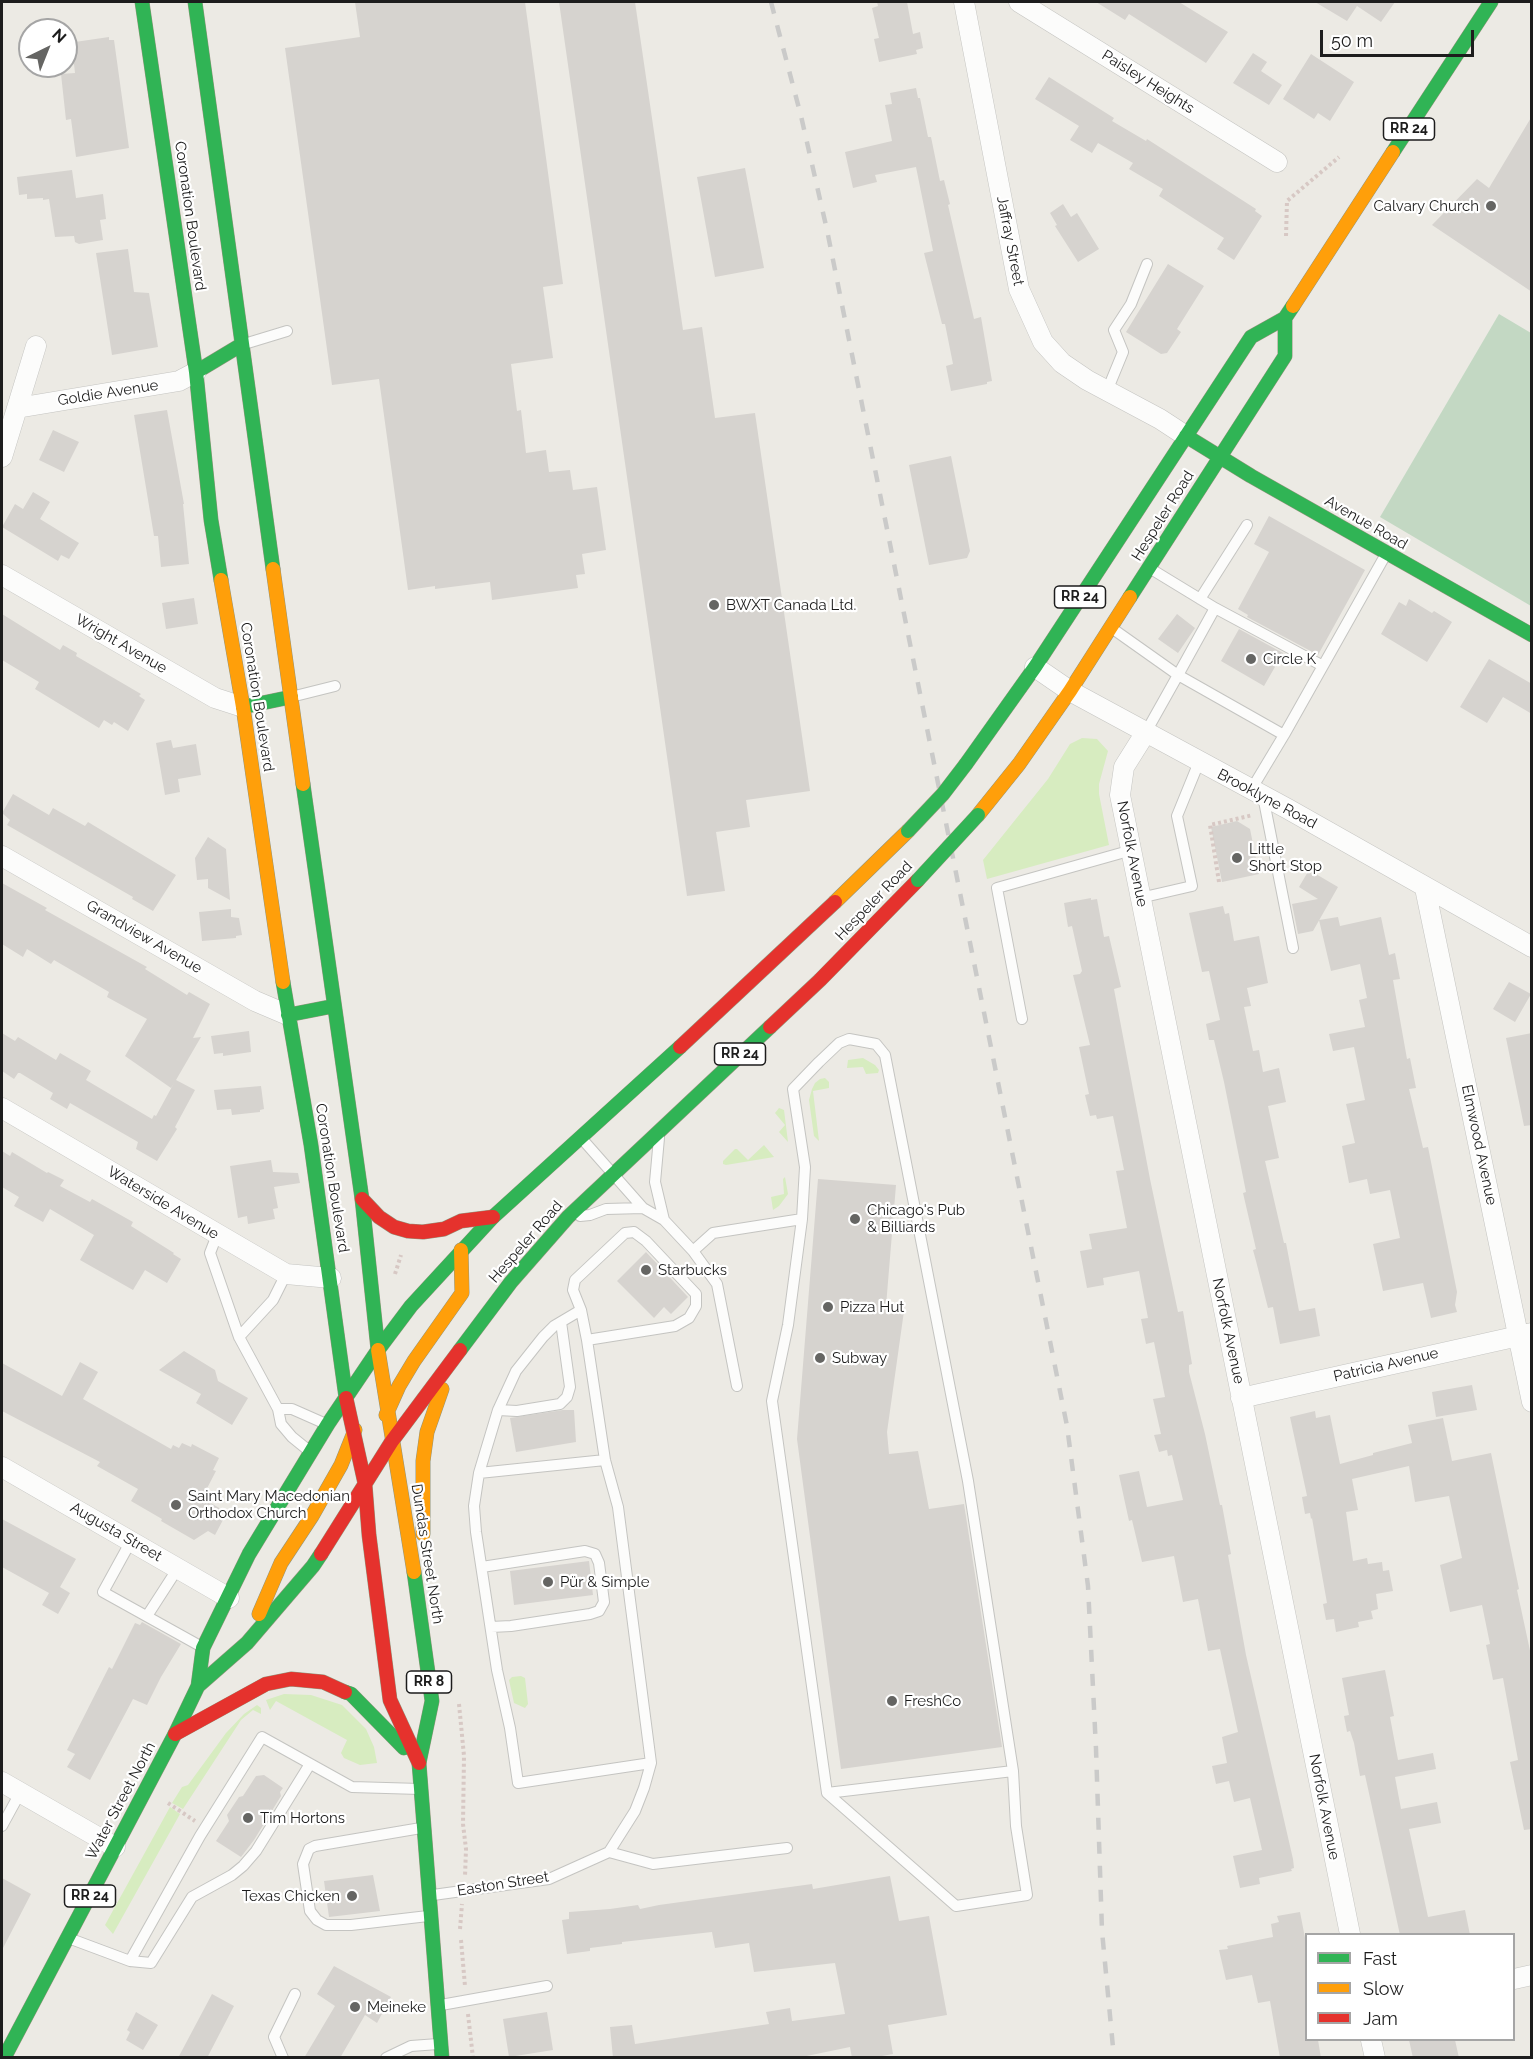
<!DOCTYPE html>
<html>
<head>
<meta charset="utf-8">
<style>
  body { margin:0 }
  #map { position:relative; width:1533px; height:2059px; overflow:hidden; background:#eceae4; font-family:Raleway,sans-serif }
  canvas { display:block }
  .frame { position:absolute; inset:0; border:3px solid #1d1d1d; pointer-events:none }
  .legend { position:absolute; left:1305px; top:1933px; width:210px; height:108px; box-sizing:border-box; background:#fff; border:2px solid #a5a5a5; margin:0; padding:8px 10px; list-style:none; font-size:18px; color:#1d1d1d }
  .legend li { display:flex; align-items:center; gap:12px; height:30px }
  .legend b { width:30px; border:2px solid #a5a5a5 }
  .north { position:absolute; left:18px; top:18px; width:60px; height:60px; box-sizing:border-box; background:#fff; border:2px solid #a5a5a5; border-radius:50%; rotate:43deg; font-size:16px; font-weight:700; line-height:24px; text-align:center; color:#1d1d1d }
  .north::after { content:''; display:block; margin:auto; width:21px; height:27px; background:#656563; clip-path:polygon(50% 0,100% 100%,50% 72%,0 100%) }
  .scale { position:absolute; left:1320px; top:30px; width:154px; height:27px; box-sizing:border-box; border:3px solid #1d1d1d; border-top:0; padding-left:8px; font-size:18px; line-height:21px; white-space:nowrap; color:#1d1d1d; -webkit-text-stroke:4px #fff; paint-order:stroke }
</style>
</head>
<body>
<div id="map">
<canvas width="1533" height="2059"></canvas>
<div class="frame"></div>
<ul class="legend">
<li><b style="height:8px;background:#30b455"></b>Fast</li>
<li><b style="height:8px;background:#ff9f0a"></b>Slow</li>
<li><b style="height:8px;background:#e5322d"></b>Jam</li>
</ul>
<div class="north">N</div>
<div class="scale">50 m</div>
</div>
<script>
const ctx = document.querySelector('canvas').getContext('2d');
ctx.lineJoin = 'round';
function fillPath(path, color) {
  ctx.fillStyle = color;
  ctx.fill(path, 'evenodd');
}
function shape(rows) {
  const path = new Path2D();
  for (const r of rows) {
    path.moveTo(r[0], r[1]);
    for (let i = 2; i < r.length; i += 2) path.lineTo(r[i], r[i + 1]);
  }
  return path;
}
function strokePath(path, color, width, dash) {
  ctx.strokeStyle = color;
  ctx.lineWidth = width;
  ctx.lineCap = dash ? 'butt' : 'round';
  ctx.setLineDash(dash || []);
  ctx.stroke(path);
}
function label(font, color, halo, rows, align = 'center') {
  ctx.font = font + ' Raleway,sans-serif';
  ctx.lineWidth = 4.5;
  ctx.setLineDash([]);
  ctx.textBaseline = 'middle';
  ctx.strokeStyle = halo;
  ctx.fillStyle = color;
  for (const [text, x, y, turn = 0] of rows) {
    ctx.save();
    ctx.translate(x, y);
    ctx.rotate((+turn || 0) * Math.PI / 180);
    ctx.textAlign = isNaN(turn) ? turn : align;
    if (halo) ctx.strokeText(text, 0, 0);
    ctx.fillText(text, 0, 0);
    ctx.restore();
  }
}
const grass = shape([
  [1082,738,1097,739,1108,751,1099,784,1099,794,1109,845,987,879,983,860,1048,779,1070,744],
  [863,1058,875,1065,879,1070,878,1073,866,1074,863,1067,847,1068,848,1060],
  [825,1078,829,1082,829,1088,813,1091,819,1141,814,1136,809,1100,812,1089,815,1083,820,1079],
  [779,1108,784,1110,788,1142,779,1132,785,1125,775,1113],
  [764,1145,774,1157,726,1165,723,1164,723,1161,735,1149,737,1149,748,1160],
  [785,1177,788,1194,779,1206,773,1210,771,1197,784,1194,783,1179],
  [521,1676,525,1678,528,1704,525,1708,514,1703,509,1680,512,1677],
  [284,1694,311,1695,342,1705,366,1729,374,1747,377,1763,360,1765,344,1758,341,1753,347,1740,276,1701,270,1710,266,1700],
  [257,1705,261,1708,261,1714,253,1710,241,1720,183,1809,172,1803,182,1787,188,1785,226,1733,244,1714],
  [170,1807,180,1814,113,1934,105,1925]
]);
const cemetery = shape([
  [1499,314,1531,333,1531,606,1380,517]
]);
const building = shape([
  [355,2,525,2,563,284,543,287,553,358,511,364,517,411,521,410,526,453,546,450,549,472,570,470,573,490,597,487,606,550,582,554,585,574,576,575,578,588,492,600,490,582,435,589,435,586,408,590,379,379,332,385,285,48,360,37],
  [559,2,635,2,683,330,702,327,715,418,755,413,810,791,746,800,750,827,716,832,725,891,687,896],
  [877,2,907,2,913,34,920,32,923,48,916,50,917,54,879,62,874,39,879,38,872,8,878,6],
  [1096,2,1179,2,1228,32,1206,63,1129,14,1125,20],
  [1315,2,1395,2,1381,22,1357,6,1347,21],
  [109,37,109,40,114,40,129,148,76,157,71,119,66,120,61,74,75,73,72,46,75,46,75,42],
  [1253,53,1267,62,1261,71,1282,85,1269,105,1233,83],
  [1311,54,1354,82,1330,121,1318,113,1314,119,1283,99],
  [1049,77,1114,118,1112,121,1146,141,1147,139,1256,209,1255,211,1262,216,1234,260,1217,249,1224,238,1159,196,1163,189,1129,169,1133,163,1098,143,1092,153,1070,140,1079,126,1035,99],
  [916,88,918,98,920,98,928,137,931,137,940,181,944,180,950,204,948,205,974,319,981,317,992,381,987,382,987,384,951,391,946,366,953,364,945,324,942,324,924,253,933,251,916,167,875,175,877,182,853,188,845,152,892,141,885,105,892,104,890,93],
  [1532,116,1532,292,1432,225,1477,179,1489,188],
  [745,168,764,268,715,277,697,177],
  [72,170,76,198,103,194,106,219,100,220,103,240,79,244,75,242,74,236,55,237,49,199,43,200,43,198,27,199,27,194,19,195,17,177],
  [1063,204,1071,217,1077,213,1099,249,1078,262,1055,226,1057,225,1050,213],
  [128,249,134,292,149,293,158,347,112,355,96,253],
  [1168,264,1204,286,1177,329,1181,332,1167,353,1161,354,1126,332],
  [167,410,184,504,183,504,189,564,161,567,158,536,154,536,134,415],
  [53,430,79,442,64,472,39,460],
  [951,456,970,551,967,558,929,565,909,465],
  [33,492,50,502,40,519,79,543,69,559,61,555,58,561,2,527,15,504,23,509],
  [1269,516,1365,570,1318,655,1247,617,1248,615,1238,609,1269,552,1254,544],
  [194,598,198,624,166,629,162,603],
  [1409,599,1432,613,1434,611,1452,622,1427,662,1381,634,1399,602,1406,606],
  [2,614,60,650,63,645,77,653,76,656,141,694,139,696,145,700,128,731,114,722,112,725,104,720,99,728,35,689,39,682,2,660],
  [1177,614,1195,628,1178,653,1158,639],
  [1239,629,1283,653,1264,686,1221,661],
  [1489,659,1532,684,1532,714,1503,697,1487,723,1460,707],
  [171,740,173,748,196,744,201,775,178,779,180,792,165,795,156,743],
  [13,794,49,815,53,808,85,826,88,822,176,875,153,911,132,899,133,897,7,825,10,820,2,813],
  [1237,821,1250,829,1259,874,1222,882,1211,827],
  [208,837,226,849,230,900,208,888,208,879,197,880,195,858],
  [1309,870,1338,887,1313,931,1298,934,1292,904,1318,899,1299,887],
  [2,883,47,908,45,910,147,967,145,969,187,995,189,992,210,1004,193,1038,201,1037,176,1080,195,1090,175,1127,177,1129,157,1161,136,1149,138,1142,70,1103,67,1109,50,1099,53,1093,20,1073,18,1073,14,1079,2,1071,2,1033,15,1041,18,1037,56,1060,60,1053,91,1071,86,1080,152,1119,154,1115,156,1116,174,1083,171,1088,125,1056,147,1019,107,997,109,992,54,960,51,964,27,949,23,957,2,944],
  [1091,898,1091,900,1097,899,1104,937,1109,936,1121,987,1114,989,1150,1179,1178,1312,1183,1311,1192,1364,1189,1365,1189,1372,1205,1434,1220,1505,1222,1505,1231,1554,1228,1555,1246,1655,1293,1859,1294,1868,1291,1869,1292,1871,1259,1878,1260,1884,1240,1888,1233,1856,1262,1850,1250,1798,1234,1802,1229,1781,1216,1784,1212,1766,1227,1763,1222,1737,1238,1732,1220,1649,1208,1651,1198,1599,1183,1602,1174,1556,1142,1562,1132,1520,1129,1521,1119,1475,1139,1471,1147,1507,1183,1500,1172,1455,1168,1456,1167,1450,1159,1452,1154,1435,1161,1434,1153,1399,1165,1397,1154,1342,1146,1344,1141,1319,1148,1318,1139,1271,1103,1278,1104,1285,1087,1288,1080,1251,1092,1249,1089,1234,1127,1228,1116,1171,1124,1170,1113,1116,1097,1119,1096,1115,1090,1116,1085,1095,1089,1094,1079,1047,1090,1045,1073,975,1080,974,1082,971,1072,926,1068,927,1064,903],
  [1223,906,1225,914,1229,913,1234,941,1259,936,1268,983,1247,988,1251,1006,1244,1007,1253,1051,1259,1050,1263,1072,1279,1068,1286,1102,1268,1106,1279,1158,1265,1161,1284,1243,1286,1243,1299,1311,1315,1308,1320,1336,1280,1344,1273,1307,1268,1308,1256,1261,1253,1250,1256,1249,1243,1193,1246,1192,1224,1082,1214,1040,1209,1040,1206,1024,1220,1020,1209,971,1202,972,1189,913],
  [231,909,231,917,239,918,242,935,236,936,236,938,202,941,199,912],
  [1338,917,1340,926,1381,917,1389,955,1395,953,1400,979,1393,980,1407,1059,1410,1058,1416,1088,1409,1089,1423,1148,1428,1147,1457,1292,1455,1305,1457,1312,1431,1318,1423,1283,1383,1291,1373,1244,1400,1238,1390,1190,1370,1194,1367,1179,1349,1183,1342,1146,1355,1143,1346,1104,1365,1100,1354,1047,1333,1051,1329,1034,1365,1027,1359,1000,1367,998,1360,964,1331,971,1319,920],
  [1509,982,1531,994,1515,1022,1493,1009],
  [249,1031,251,1052,223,1056,223,1053,214,1054,211,1036],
  [1532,1033,1532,1125,1524,1126,1506,1038],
  [261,1086,264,1109,260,1110,260,1112,232,1115,231,1109,217,1110,214,1090],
  [2,1151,10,1156,12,1152,47,1173,48,1172,64,1180,60,1186,90,1202,92,1199,133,1222,131,1226,174,1253,173,1254,181,1259,167,1283,145,1270,133,1290,80,1260,94,1235,50,1209,43,1222,14,1206,19,1197,2,1187],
  [271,1160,273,1172,298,1173,300,1183,274,1187,278,1208,273,1209,275,1219,248,1224,247,1216,238,1218,230,1166],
  [818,1179,896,1185,886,1306,904,1311,887,1432,889,1454,918,1451,929,1509,964,1504,1002,1747,841,1769,797,1439],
  [646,1252,688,1297,671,1314,664,1307,654,1318,617,1281],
  [184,1351,215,1370,218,1381,248,1398,232,1425,196,1403,201,1394,159,1370],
  [80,1362,98,1372,83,1399,171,1449,173,1445,179,1448,182,1443,191,1447,192,1444,219,1458,213,1470,216,1471,202,1498,221,1509,218,1515,224,1518,215,1535,208,1531,194,1540,161,1521,162,1519,131,1501,138,1489,97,1466,100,1462,2,1411,2,1363,62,1396],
  [1472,1385,1477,1410,1436,1417,1432,1392],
  [563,1410,574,1410,576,1442,516,1452,510,1418],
  [1315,1411,1316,1418,1330,1415,1340,1464,1373,1455,1373,1453,1412,1443,1408,1425,1443,1418,1452,1461,1491,1453,1519,1589,1517,1590,1532,1660,1532,1829,1524,1830,1510,1762,1518,1760,1503,1678,1493,1680,1486,1645,1490,1644,1482,1605,1450,1612,1440,1565,1462,1558,1449,1496,1415,1502,1409,1466,1352,1479,1358,1510,1346,1512,1353,1561,1367,1558,1368,1564,1382,1562,1383,1571,1389,1570,1393,1591,1376,1594,1378,1609,1371,1611,1373,1619,1358,1622,1359,1627,1336,1632,1334,1619,1326,1620,1323,1604,1327,1603,1319,1558,1312,1518,1311,1519,1310,1513,1305,1514,1302,1497,1307,1496,1306,1491,1290,1417],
  [2,1519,76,1559,60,1587,70,1593,58,1614,42,1605,49,1593,2,1567],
  [589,1561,593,1595,514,1605,510,1571],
  [142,1622,181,1644,161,1677,147,1705,133,1699,90,1780,67,1767,75,1754,67,1750,109,1667,112,1669,135,1623,140,1625],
  [1385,1670,1394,1716,1390,1717,1398,1760,1433,1753,1436,1769,1395,1777,1401,1809,1437,1802,1441,1823,1409,1829,1428,1917,1465,1910,1470,1935,1400,1935,1365,1775,1360,1776,1354,1743,1350,1731,1347,1732,1344,1716,1349,1715,1342,1678],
  [264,1775,283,1788,280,1792,281,1796,254,1840,241,1857,216,1841,229,1821,227,1815,239,1797,243,1796,256,1776],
  [373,1875,380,1911,329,1917,324,1881],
  [890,1876,899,1921,929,1916,947,2015,888,2025,893,2054,871,2058,852,2058,850,2047,797,2058,613,2058,610,2027,632,2025,635,2044,769,2024,766,2012,790,2008,792,2021,845,2014,835,1963,754,1972,749,1943,715,1948,712,1932,622,1942,622,1944,590,1948,590,1951,567,1954,562,1920,569,1919,569,1912,610,1909,638,1905,640,1909,659,1905,812,1884,813,1889],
  [2,1878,31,1894,2,1950],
  [1300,1912,1306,1943,1306,2040,1318,2040,1321,2058,1280,2058,1270,2001,1258,2003,1252,1975,1226,1980,1219,1950,1228,1949,1227,1946,1273,1937,1271,1924,1279,1922,1277,1916],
  [334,1966,391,1997,377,2023,365,2015,340,2058,304,2058,335,2006,317,1994],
  [212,1994,234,2006,207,2058,178,2058],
  [136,2012,158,2025,143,2050,126,2040,130,2032,127,2030],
  [547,2012,553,2050,509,2057,503,2019],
  [1409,2040,1455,2040,1459,2058,1413,2058]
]);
const path = shape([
  [1286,236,1287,201,1339,157],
  [1219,882,1210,825,1253,815],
  [395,1274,401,1255],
  [459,1704,464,1756,463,1824,466,1849,465,1876],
  [168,1803,195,1821],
  [460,1929,462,1904],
  [461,1940,465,1986],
  [468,2014,473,2058]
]);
const lane = shape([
  [241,345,287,331],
  [1107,391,1123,352,1114,330,1131,304,1147,264],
  [1151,569,1215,608,1323,666],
  [1200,599,1247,525],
  [1215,608,1178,675,1284,735,1386,554],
  [1113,629,1178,675,1146,732],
  [291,697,335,686],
  [1251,790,1284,735],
  [1263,796,1293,948],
  [1140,898,1192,886,1177,816,1199,762],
  [1022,1019,997,888,1132,850],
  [659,1138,655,1182,664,1220],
  [583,1140,643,1208,664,1220,693,1251,717,1284,737,1386],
  [580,1216,590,1215,606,1209,643,1208],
  [802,1219,788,1325,772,1401,827,1793],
  [217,1235,210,1253,239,1337,278,1409,281,1424,292,1437,308,1450],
  [693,1251,713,1233,802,1219,805,1167,793,1089,819,1062,839,1043,849,1039,876,1044,885,1055,968,1481,1013,1771,827,1793,956,1906,1027,1895,1016,1826,1013,1771],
  [581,1310,573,1290,575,1280,625,1233,634,1232,646,1241,696,1294,696,1306,689,1318,675,1326,587,1340],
  [239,1337,273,1300,286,1274],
  [278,1409,292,1409,326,1424],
  [498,1410,517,1411,560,1404,567,1397,570,1387,561,1322],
  [605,1460,479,1473,474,1506,476,1532,497,1670,510,1728,518,1783,651,1763],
  [479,1473,498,1410,516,1371,543,1337,554,1326,581,1310,587,1340,605,1460,618,1507,651,1763,644,1788,635,1811,609,1852],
  [131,1541,103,1592,202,1647],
  [482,1567,585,1551,595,1554,599,1563,604,1602,599,1611,590,1614,511,1626,491,1627],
  [147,1616,178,1568],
  [2,1826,20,1793],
  [421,1828,315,1846,309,1849,303,1864,310,1911,317,1920,326,1925,351,1925,428,1916],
  [433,1895,549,1879,609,1852,653,1864,787,1848],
  [71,1939,130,1961,200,1836,262,1737,352,1787,420,1789],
  [130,1961,151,1963,192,1897,232,1875,243,1866,256,1851,310,1764],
  [441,2005,547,1986],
  [283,2058,274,2037,295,1994],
  [386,2058,411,2046,438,2044]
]);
const street = shape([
  [964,2,1019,289,1043,342,1062,363,1087,380,1160,419,1186,436],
  [1019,2,1277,162],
  [17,408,179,381,196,372],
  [2,457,36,346],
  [2,575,215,698,243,707],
  [1035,667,1070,691,1288,809,1532,947],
  [1146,732,1124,767,1120,795,1350,1934],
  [2,856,255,1001,288,1015],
  [1425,888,1532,1402],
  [2,1108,286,1274,331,1278],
  [1241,1398,1532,1333],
  [2,1467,229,1598],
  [2,1782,115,1847],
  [1514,1979,1532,1975],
  [1371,2040,1375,2058]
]);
const fast = shape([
  [142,2,196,372,211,520,221,580],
  [195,2,273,569],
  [1393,152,1491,2],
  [196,372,241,345],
  [1186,436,1251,476,1532,635],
  [1130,597,1285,356,1285,318],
  [243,707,291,697],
  [966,764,1035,667,1251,337,1285,318,1293,306],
  [303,784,362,1199,378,1350],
  [283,982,311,1145,346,1398],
  [288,1015,334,1006],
  [460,1350,511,1282,568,1217,770,1027],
  [414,1572,432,1701,419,1763,442,2058],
  [198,1686,203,1648,249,1554,328,1424,378,1350,411,1306,493,1217,680,1047],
  [345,1692,351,1694,404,1748],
  [4,2058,175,1734,198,1686,247,1643,313,1566,321,1554]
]);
const slow = shape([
  [1293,306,1393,152],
  [273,569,303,784],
  [221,580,243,707,283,982],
  [978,815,1019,764,1070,691,1130,597],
  [835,902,908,831],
  [378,1350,414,1572],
  [386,1415,399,1386,414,1361,462,1293,461,1250],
  [423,1534,423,1461,427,1432,442,1389],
  [259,1614,281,1563,312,1516,341,1465,355,1430]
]);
const jam = shape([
  [770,1027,820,980,918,880],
  [680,1047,835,902],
  [362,1199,379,1217,394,1227,408,1231,423,1232,444,1229,461,1221,493,1217],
  [346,1398,365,1484,369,1535,390,1700,419,1763],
  [321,1554,392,1441,460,1350],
  [175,1734,266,1684,291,1679,323,1682,345,1692]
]);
const rail = shape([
  [771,2,801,116,827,230,1067,1426,1088,1586,1096,1749,1102,1931,1114,2058]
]);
const fastBridge = shape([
  [908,831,943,794,966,764],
  [918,880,978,815]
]);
const markers = [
  [1491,206,6,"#656563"],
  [714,605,6,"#656563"],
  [1251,659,6,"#656563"],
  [1237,858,6,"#656563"],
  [855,1219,6,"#656563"],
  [646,1270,6,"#656563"],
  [828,1307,6,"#656563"],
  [820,1358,6,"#656563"],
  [176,1505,6,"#656563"],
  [548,1582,6,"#656563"],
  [892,1701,6,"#656563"],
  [248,1818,6,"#656563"],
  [352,1896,6,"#656563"],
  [355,2007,6,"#656563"]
];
const shields = [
  [1409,129,51],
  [1080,597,51],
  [740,1054,51],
  [429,1682,45],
  [90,1896,51]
];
const shieldNames = [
  ["RR 24",1409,129],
  ["RR 24",1080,597],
  ["RR 24",740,1054],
  ["RR 8",429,1682],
  ["RR 24",90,1896]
];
const streetNames = [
  ["Paisley Heights",1148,82,32],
  ["Coronation Boulevard",190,216,82],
  ["Jaffray Street",1010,241,79],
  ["Goldie Avenue",108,393,-9],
  ["Hespeler Road",1163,516,-58],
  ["Avenue Road",1366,523,30],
  ["Wright Avenue",121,644,30],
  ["Coronation Boulevard",257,697,81],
  ["Brooklyne Road",1267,799,28],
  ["Norfolk Avenue",1132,854,79],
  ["Hespeler Road",874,901,-46],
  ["Grandview Avenue",144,937,30],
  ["Elmwood Avenue",1479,1145,78],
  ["Coronation Boulevard",332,1178,81],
  ["Waterside Avenue",163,1203,31],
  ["Hespeler Road",526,1242,-49],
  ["Norfolk Avenue",1228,1331,78],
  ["Patricia Avenue",1386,1365,-13],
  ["Augusta Street",116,1532,30],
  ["Dundas Street North",427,1554,81],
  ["Water Street North",121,1801,-62],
  ["Norfolk Avenue",1324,1807,79],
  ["Easton Street",503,1884,-9]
];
const poiNames = [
  ["Calvary Church",1479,206,"right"],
  ["BWXT Canada Ltd.",726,605],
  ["Circle K",1263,659],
  ["Little",1249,849],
  ["Short Stop",1249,866],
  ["Chicago's Pub",867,1210],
  ["& Billiards",867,1227],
  ["Starbucks",658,1270],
  ["Pizza Hut",840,1307],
  ["Subway",832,1358],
  ["Saint Mary Macedonian",188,1496],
  ["Orthodox Church",188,1513],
  ["Pür & Simple",560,1582],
  ["FreshCo",904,1701],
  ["Tim Hortons",260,1818],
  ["Texas Chicken",340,1896,"right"],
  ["Meineke",367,2007]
];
fillPath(grass, '#d7ecc0');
fillPath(cemetery, '#c3d8c3');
fillPath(building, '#d6d3cf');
strokePath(lane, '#c4c4c1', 12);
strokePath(street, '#c4c4c1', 21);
strokePath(fast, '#93957c', 15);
strokePath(slow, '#93957c', 15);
strokePath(jam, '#93957c', 15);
strokePath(path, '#d7c8c4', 4, [3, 3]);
strokePath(lane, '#fcfcfb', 10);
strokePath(street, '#fcfcfb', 20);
strokePath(fast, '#30b455', 14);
strokePath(slow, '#ff9f0a', 14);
strokePath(jam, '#e5322d', 14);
strokePath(rail, '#cacac9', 4.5, [12, 12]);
strokePath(fastBridge, '#a29881', 15, []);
strokePath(fastBridge, '#30b455', 14);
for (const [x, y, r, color] of markers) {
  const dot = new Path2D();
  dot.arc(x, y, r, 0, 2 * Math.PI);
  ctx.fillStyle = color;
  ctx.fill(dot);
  strokePath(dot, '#fff', 2);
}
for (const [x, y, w] of shields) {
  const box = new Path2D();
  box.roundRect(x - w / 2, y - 11, w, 22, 4.5);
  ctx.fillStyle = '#fff';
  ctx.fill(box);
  strokePath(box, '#1d1d1d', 1.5);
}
label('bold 14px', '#1d1d1d', null, shieldNames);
label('15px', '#1d1d1d', '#fff', streetNames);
label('15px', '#1d1d1d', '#fff', poiNames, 'left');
</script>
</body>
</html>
